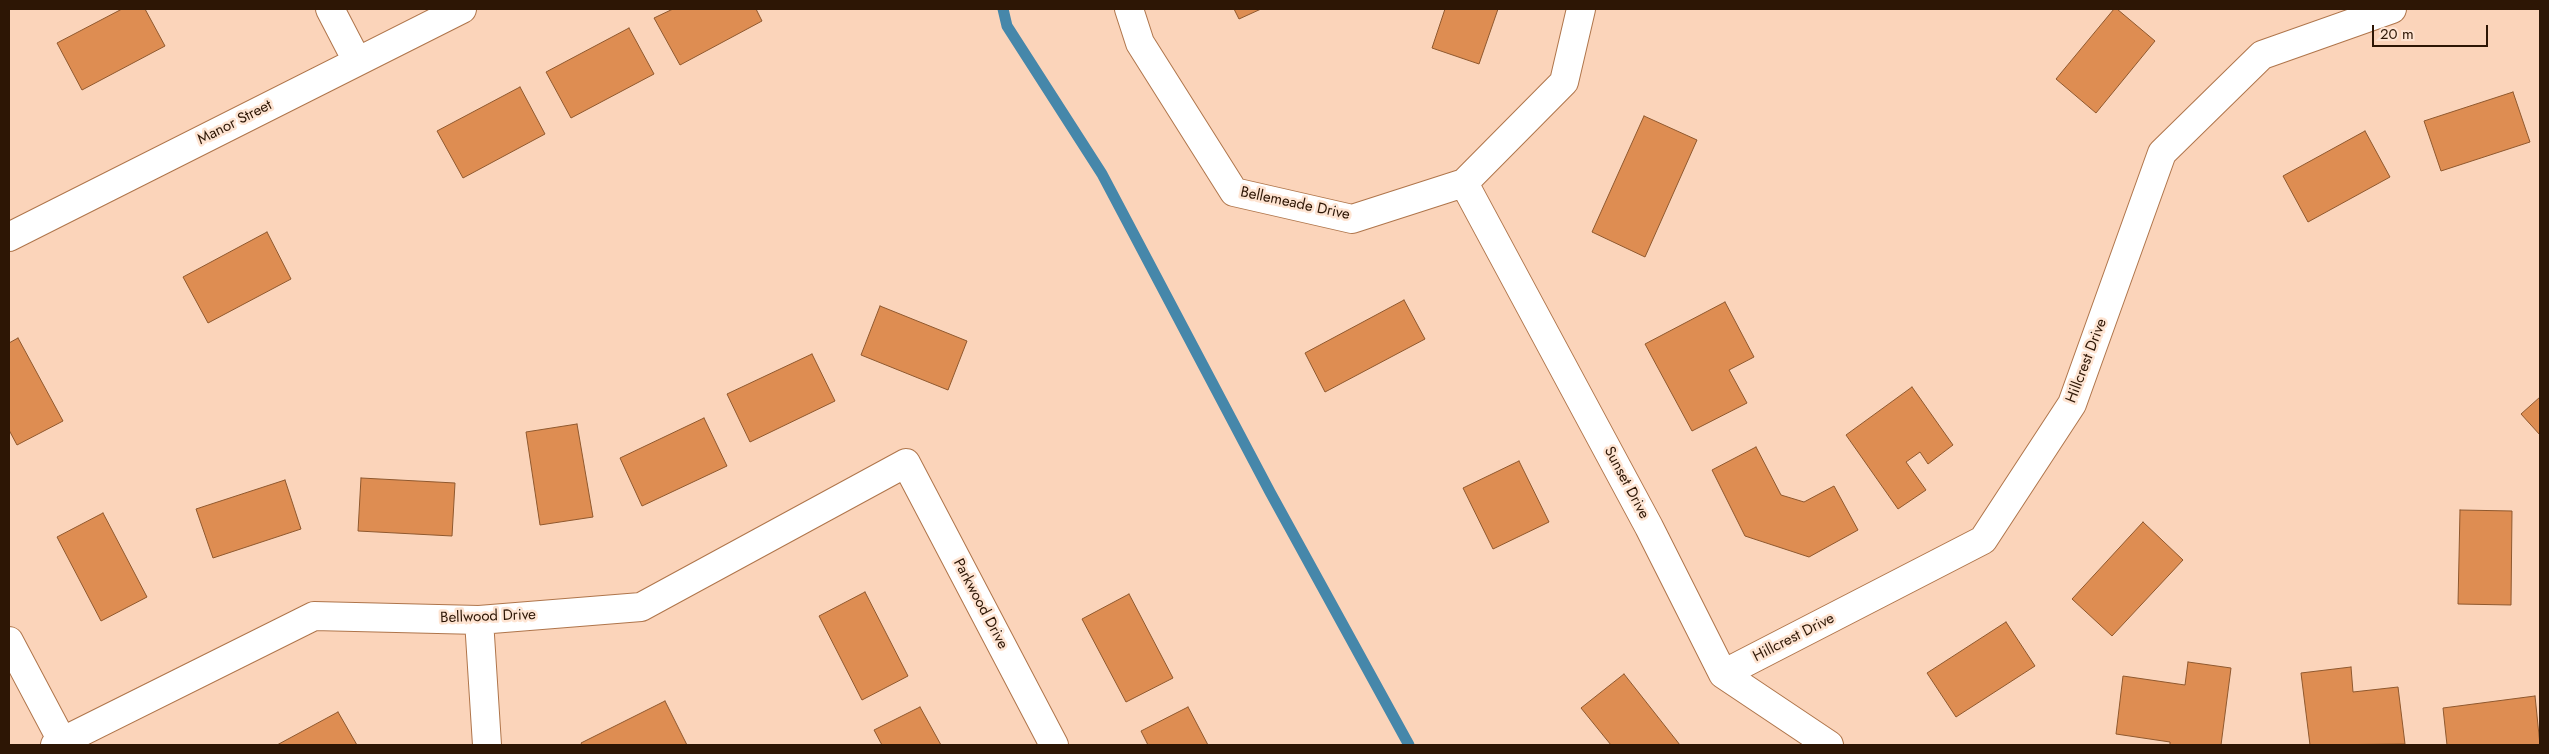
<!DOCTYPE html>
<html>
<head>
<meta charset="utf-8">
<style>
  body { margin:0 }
  #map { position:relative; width:2549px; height:754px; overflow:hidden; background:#fbd4ba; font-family:Jost,sans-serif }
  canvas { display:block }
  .frame { position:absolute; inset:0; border:10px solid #2d1605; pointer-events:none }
  .scale { position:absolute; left:2372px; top:25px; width:116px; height:22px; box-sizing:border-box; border:2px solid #2d1605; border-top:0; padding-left:6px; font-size:15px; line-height:18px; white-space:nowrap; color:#2d1605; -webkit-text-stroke:4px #fee4d2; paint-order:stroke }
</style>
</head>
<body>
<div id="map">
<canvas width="2549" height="754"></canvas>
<div class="frame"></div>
<div class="scale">20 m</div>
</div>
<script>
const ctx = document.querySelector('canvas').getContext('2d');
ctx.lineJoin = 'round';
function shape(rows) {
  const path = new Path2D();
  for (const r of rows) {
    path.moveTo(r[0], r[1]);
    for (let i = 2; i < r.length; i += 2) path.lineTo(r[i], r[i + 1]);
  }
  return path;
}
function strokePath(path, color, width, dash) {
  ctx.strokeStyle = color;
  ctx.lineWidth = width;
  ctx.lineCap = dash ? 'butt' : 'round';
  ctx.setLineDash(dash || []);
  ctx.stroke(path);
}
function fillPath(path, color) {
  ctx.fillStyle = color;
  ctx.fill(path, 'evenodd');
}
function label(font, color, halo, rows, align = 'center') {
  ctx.font = font + ' Jost,sans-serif';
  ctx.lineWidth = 5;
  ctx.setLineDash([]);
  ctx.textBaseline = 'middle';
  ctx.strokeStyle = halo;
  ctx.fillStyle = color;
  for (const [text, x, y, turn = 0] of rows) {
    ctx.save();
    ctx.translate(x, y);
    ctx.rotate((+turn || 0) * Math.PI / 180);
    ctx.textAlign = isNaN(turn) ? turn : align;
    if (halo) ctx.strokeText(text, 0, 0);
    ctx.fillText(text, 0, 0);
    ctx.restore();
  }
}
const stream = shape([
  [1003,9,1007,26,1102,174,1270,492,1409,745]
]);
const building = shape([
  [122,9,145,9,165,46,82,90,57,43,122,9],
  [673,9,756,9,762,21,680,65,654,18,673,9],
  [1234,9,1261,9,1239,19,1234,9],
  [1445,9,1498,9,1479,64,1432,48,1445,9],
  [2114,9,2117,9,2155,41,2096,113,2056,79,2114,9],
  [629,28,654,74,571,118,546,72,629,28],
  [520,87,545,134,463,178,437,131,520,87],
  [2513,92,2530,142,2441,171,2424,121,2513,92],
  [1644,116,1697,140,1645,257,1592,232,1644,116],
  [2365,131,2390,177,2308,222,2283,176,2365,131],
  [267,232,291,279,208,323,183,277,267,232],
  [1404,300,1425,339,1325,392,1305,353,1404,300],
  [1725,302,1754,357,1729,370,1747,403,1692,431,1645,344,1725,302],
  [880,306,967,341,948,390,861,355,880,306],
  [18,338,63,421,17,445,9,430,9,343,18,338],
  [812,354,835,401,750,442,727,394,812,354],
  [1912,387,1953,445,1928,464,1920,452,1906,462,1926,490,1898,509,1846,435,1912,387],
  [2540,397,2540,435,2521,414,2540,397],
  [704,418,727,466,642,506,620,458,704,418],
  [577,424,593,517,540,525,526,432,577,424],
  [1756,447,1781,495,1804,502,1834,486,1858,530,1809,557,1745,536,1712,470,1756,447],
  [1519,461,1549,522,1493,549,1463,488,1519,461],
  [361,478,455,483,452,536,358,531,361,478],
  [285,480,301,529,213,558,196,509,285,480],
  [2460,510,2512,511,2511,605,2458,604,2460,510],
  [103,513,147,597,101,621,57,537,103,513],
  [2143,522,2183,560,2112,636,2072,599,2143,522],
  [865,592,908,676,862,700,819,616,865,592],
  [1129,594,1173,678,1126,702,1082,619,1129,594],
  [2006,622,2035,666,1956,717,1927,673,2006,622],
  [2188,662,2231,668,2221,745,2170,745,2170,742,2116,734,2123,676,2185,685,2188,662],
  [2351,667,2353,692,2398,687,2405,744,2310,745,2301,673,2351,667],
  [1624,674,1680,745,1611,745,1581,708,1624,674],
  [2535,696,2540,745,2447,745,2443,708,2535,696],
  [665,701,687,745,582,745,581,743,665,701],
  [920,707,941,745,882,745,874,730,920,707],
  [1188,707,1208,745,1148,745,1141,731,1188,707],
  [338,712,357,745,277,745,338,712]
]);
const minor = shape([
  [330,9,357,61],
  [1129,9,1140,43,1234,192,1352,219,1464,183,1564,82,1581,9],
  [1464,183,1649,527,1723,674,1829,745],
  [9,237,462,9],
  [479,620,487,745],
  [9,641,62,741],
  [1723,674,1983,540,2072,404,2162,153,2262,55,2392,9],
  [55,745,314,616,479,620,641,607,906,463,1054,745]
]);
const streetNames = [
  ["Manor Street",235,123,-27],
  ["Bellemeade Drive",1295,204,12],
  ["Hillcrest Drive",2087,361,-69],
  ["Sunset Drive",1626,483,62],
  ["Parkwood Drive",980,604,62],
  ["Bellwood Drive",488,617,-2],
  ["Hillcrest Drive",1794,638,-27]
];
strokePath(stream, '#4687aa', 11);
fillPath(building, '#de8d52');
strokePath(building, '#8f582e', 1);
strokePath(minor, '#af754b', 30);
strokePath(minor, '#fff', 28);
label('15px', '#2d1605', '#fee4d2', streetNames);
</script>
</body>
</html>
